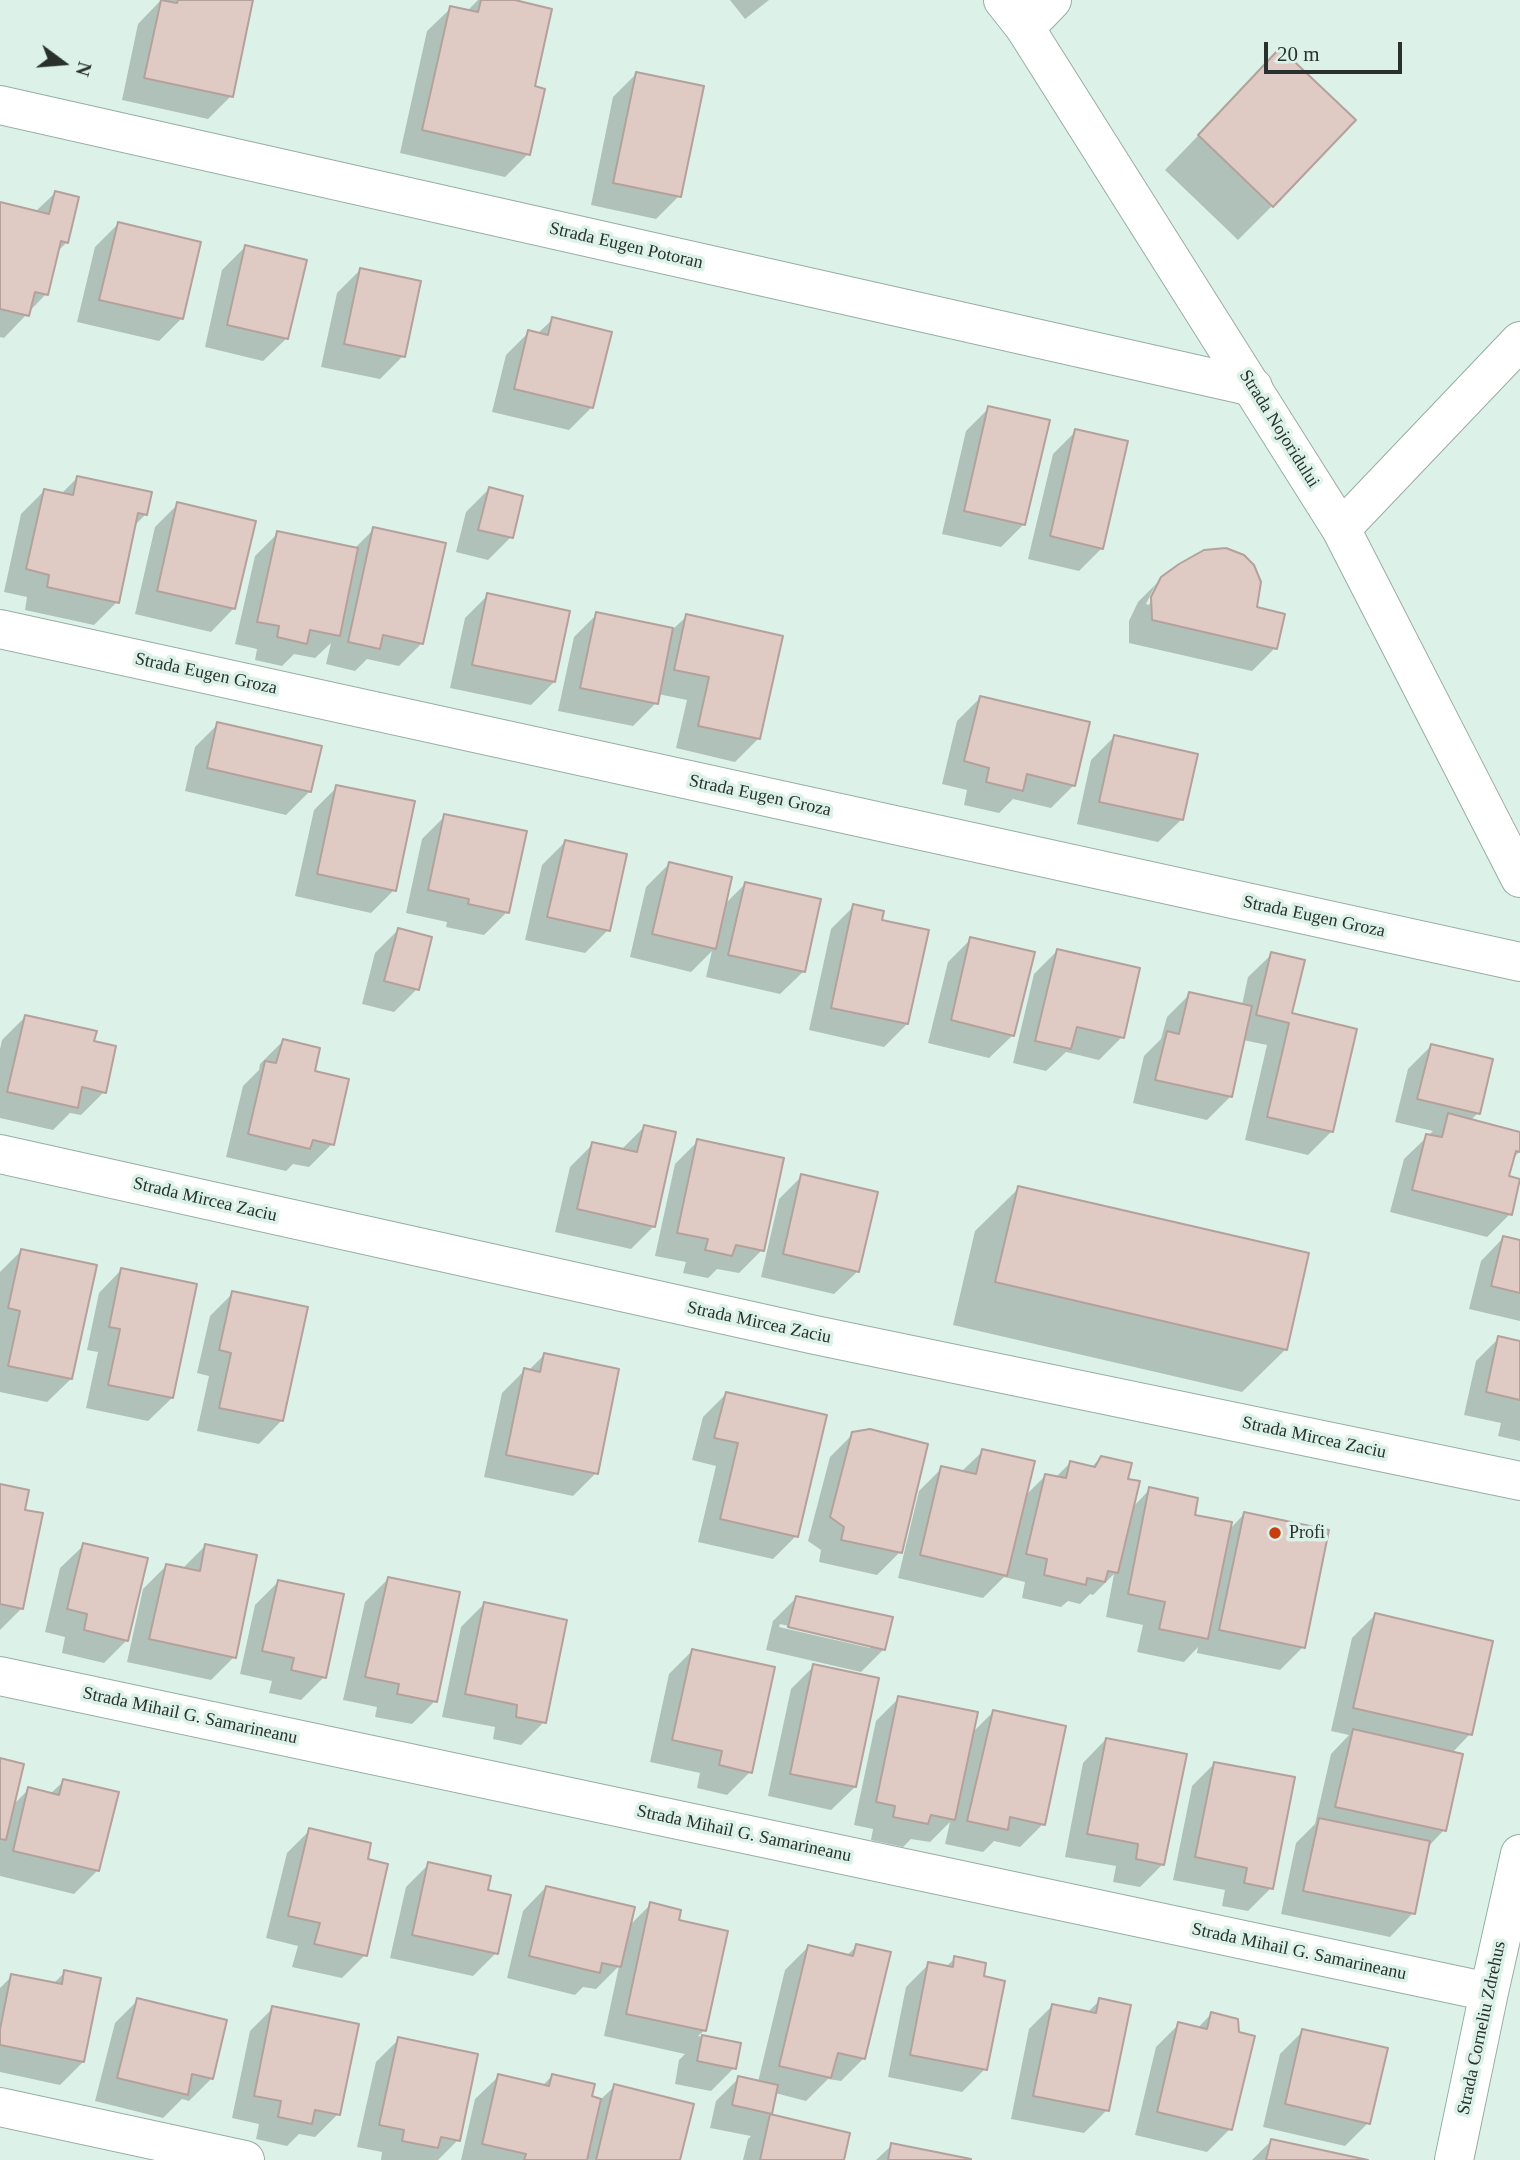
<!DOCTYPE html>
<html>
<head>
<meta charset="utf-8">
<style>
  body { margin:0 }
  #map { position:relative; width:1520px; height:2160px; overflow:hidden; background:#dcf2e9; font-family:"Times New Roman",serif }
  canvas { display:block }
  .north { position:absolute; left:28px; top:28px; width:70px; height:70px; -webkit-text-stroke:5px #dcf2e9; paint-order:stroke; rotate:106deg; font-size:19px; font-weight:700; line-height:28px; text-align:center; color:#29312e }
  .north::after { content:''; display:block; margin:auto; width:24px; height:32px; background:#29312e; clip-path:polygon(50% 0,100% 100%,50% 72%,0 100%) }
  .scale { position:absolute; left:1264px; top:42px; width:138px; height:32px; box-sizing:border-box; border:4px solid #29312e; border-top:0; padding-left:9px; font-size:21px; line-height:24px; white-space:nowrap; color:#29312e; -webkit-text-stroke:5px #dcf2e9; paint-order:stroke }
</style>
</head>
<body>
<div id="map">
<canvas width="1520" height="2160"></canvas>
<div class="north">N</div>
<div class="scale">20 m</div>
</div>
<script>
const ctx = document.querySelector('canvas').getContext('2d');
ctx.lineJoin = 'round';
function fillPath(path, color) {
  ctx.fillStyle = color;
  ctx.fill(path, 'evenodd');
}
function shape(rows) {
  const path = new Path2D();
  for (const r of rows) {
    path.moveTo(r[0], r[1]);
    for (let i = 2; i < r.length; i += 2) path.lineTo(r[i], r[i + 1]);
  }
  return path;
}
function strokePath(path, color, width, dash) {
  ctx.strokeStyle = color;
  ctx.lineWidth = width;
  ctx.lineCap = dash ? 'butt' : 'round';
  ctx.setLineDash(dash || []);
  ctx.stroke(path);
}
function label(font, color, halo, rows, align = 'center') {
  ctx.font = font + ' "Times New Roman",serif';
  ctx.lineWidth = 7;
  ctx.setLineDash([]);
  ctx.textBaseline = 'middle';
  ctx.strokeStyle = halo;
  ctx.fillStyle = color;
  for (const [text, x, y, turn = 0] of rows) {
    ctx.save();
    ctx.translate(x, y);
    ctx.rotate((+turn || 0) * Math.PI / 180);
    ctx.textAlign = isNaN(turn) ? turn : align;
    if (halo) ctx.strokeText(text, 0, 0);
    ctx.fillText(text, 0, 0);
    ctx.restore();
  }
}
const shadow = shape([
  [161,0,252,0,231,96,208,119,122,100,138,24],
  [478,0,507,0,533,88,528,154,505,177,400,153,427,31,451,8,466,12],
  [730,0,769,0,745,19],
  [637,73,679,196,656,219,591,205,613,97],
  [1247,85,1272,206,1238,240,1165,170],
  [55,193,67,242,56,253,46,294,4,338,0,337,0,204,35,212],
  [118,224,182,318,159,341,77,322,95,247],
  [245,247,287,338,263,361,205,347,222,270],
  [360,270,403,356,380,379,321,367,337,293],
  [553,319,592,407,569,430,492,412,506,355,529,332,537,334],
  [989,408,1024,524,1001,547,942,534,966,431],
  [1076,431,1102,548,1079,571,1028,559,1053,454],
  [77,478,146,514,134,526,117,602,94,625,25,610,27,597,4,592,21,514,44,491,61,494],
  [489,489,511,537,488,560,456,552,466,512],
  [178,504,234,608,211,632,135,614,155,527],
  [374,529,422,643,399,666,367,659,355,671,326,664,331,643,315,658,294,654,282,666,255,660,257,649,235,644,255,556,278,533,354,549],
  [1162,578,1255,609,1275,648,1252,671,1129,643,1129,621,1138,602],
  [1155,586,1158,586,1149,605,1146,604],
  [488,595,554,682,531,705,450,688,465,618],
  [597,614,673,629,687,616,758,739,735,762,676,748,687,700,658,694,656,703,633,726,558,711,574,637],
  [980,698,1074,785,1051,808,1013,799,999,813,964,805,967,790,942,784,957,721],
  [218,724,309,792,286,815,185,791,195,747],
  [1114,737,1182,819,1158,842,1077,824,1091,760],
  [337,787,394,890,371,913,295,896,314,810],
  [445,816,507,912,484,935,446,927,447,922,406,913,422,839],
  [565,842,608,930,585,953,525,940,542,865],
  [669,864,724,905,745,884,804,971,780,994,706,977,712,951,691,972,630,957,646,887],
  [854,906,880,921,907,1024,884,1047,809,1030,831,929],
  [398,930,417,989,394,1012,362,1004,375,953],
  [971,939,1013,1035,989,1058,928,1043,948,962],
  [1057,951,1122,1037,1099,1060,1066,1052,1046,1071,1013,1063,1034,974],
  [1272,954,1290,1015,1355,1030,1331,1132,1308,1155,1245,1140,1267,1045,1243,1040,1230,1097,1207,1120,1133,1103,1144,1056,1161,1039,1167,1017,1190,994,1242,1005,1248,977],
  [25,1017,92,1042,104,1092,81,1115,70,1113,53,1130,0,1118,0,1049,2,1040],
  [283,1041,313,1072,332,1144,309,1167,293,1164,286,1171,226,1157,243,1086,259,1070,260,1064],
  [1431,1046,1478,1113,1470,1121,1520,1134,1519,1152,1512,1159,1507,1177,1510,1214,1487,1237,1390,1212,1404,1159,1433,1131,1395,1122,1408,1069],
  [644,1127,654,1226,631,1249,555,1232,570,1167,593,1144,621,1150],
  [698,1141,762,1250,739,1273,717,1269,708,1278,683,1273,686,1262,655,1256,675,1164],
  [802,1176,858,1271,834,1294,761,1277,779,1199],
  [1019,1188,1286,1349,1242,1392,953,1325,975,1231],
  [1504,1237,1520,1241,1520,1321,1469,1309,1481,1261],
  [21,1251,71,1379,47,1402,0,1392,0,1272],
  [122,1269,172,1398,148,1421,86,1408,98,1352,87,1350,99,1293],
  [233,1293,282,1420,259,1444,197,1431,209,1376,197,1373,210,1316],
  [1499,1338,1520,1343,1520,1441,1498,1436,1501,1423,1464,1415,1476,1361],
  [544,1355,596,1473,573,1496,484,1477,502,1393,525,1370,528,1371],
  [726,1394,796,1536,773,1559,698,1542,716,1466,692,1460,703,1417],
  [853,1434,900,1552,877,1575,819,1562,821,1550,808,1541,830,1457],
  [983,1451,1024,1497,1046,1475,1055,1478,1070,1463,1091,1468,1101,1457,1126,1480,1132,1508,1150,1489,1193,1516,1229,1530,1244,1514,1303,1647,1280,1670,1197,1653,1198,1647,1184,1662,1137,1652,1143,1625,1106,1617,1114,1574,1093,1595,1090,1594,1080,1604,1068,1601,1061,1607,1022,1598,1025,1582,1004,1577,983,1598,898,1578,919,1491,942,1468,961,1472],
  [0,1485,23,1511,22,1608,0,1630],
  [84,1545,127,1640,104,1663,62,1653,65,1637,45,1632,60,1568],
  [205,1546,234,1657,211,1680,127,1662,143,1589,166,1566,182,1569],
  [388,1579,435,1701,412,1724,375,1717,377,1707,343,1700,365,1602],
  [279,1581,324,1677,301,1700,269,1693,272,1681,240,1674,255,1605],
  [796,1598,884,1649,861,1672,766,1650,773,1621],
  [780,1624,870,1644,870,1648,779,1627],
  [484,1604,544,1722,521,1745,493,1739,495,1727,442,1717,461,1627],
  [1375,1615,1470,1734,1452,1753,1444,1830,1427,1848,1413,1913,1390,1937,1281,1914,1296,1843,1315,1824,1331,1754,1349,1735,1331,1731,1352,1638],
  [692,1651,750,1772,727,1795,697,1788,700,1773,650,1762,669,1674],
  [814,1666,855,1787,831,1810,768,1796,791,1689],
  [899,1698,971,1734,993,1712,1043,1824,1020,1847,994,1841,983,1852,945,1844,950,1822,930,1842,911,1839,903,1847,871,1840,873,1829,854,1825,876,1721],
  [1106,1739,1163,1864,1140,1887,1113,1882,1116,1866,1065,1857,1083,1763],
  [0,1760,12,1806,29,1789,50,1794,64,1781,98,1870,74,1894,0,1876],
  [1215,1763,1271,1888,1248,1911,1222,1906,1225,1890,1173,1880,1192,1786],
  [310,1830,365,1860,365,1955,342,1978,292,1967,298,1946,266,1938,287,1853],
  [429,1864,485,1891,496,1953,473,1976,390,1958,406,1887],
  [546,1887,628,1927,651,1904,705,2030,698,2036,738,2044,734,2068,711,2091,675,2084,679,2060,685,2054,604,2036,619,1966,596,1989,583,1987,575,1995,507,1978,523,1911],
  [857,1946,864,2058,841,2081,828,2079,806,2101,775,2093,771,2113,768,2115,848,2134,842,2160,743,2160,748,2139,751,2136,710,2128,716,2101,739,2078,758,2082,785,1970,808,1947,846,1956],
  [955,1958,982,1977,985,2069,962,2092,888,2077,906,1987,929,1964,945,1968],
  [65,1972,83,2062,60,2085,0,2072,0,1988,12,1976,53,1984],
  [138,2000,212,2078,189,2101,182,2099,163,2118,95,2101,115,2023],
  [1100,2000,1107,2110,1084,2133,1011,2119,1029,2029,1052,2006,1087,2013],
  [273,2008,338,2114,315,2137,299,2134,287,2146,256,2139,259,2124,232,2118,250,2031],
  [1211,2014,1230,2129,1207,2152,1135,2135,1156,2047,1179,2024,1197,2029],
  [1303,2031,1368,2123,1345,2146,1263,2127,1280,2054],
  [399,2039,458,2140,438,2160,381,2160,382,2152,357,2147,376,2062],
  [499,2076,542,2086,552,2076,590,2098,600,2100,615,2086,678,2160,461,2160,475,2099],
  [1271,2141,1360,2160,1252,2160],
  [892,2145,969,2160,876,2160]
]);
const building = shape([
  [161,0,177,3,178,0,253,0,233,97,144,78,161,0],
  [481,0,515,0,552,9,535,86,545,89,530,155,422,130,450,6,478,12,481,0],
  [1280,48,1356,120,1273,207,1198,135,1280,48],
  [636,72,704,86,681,197,613,183,636,72],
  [55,191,79,197,68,243,61,241,48,295,35,292,29,316,0,309,0,202,49,214,55,191],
  [118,222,201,242,183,319,99,300,118,222],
  [245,245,307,260,288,339,227,325,245,245],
  [360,268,421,281,405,357,344,344,360,268],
  [552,317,612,332,593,408,514,389,528,330,548,335,552,317],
  [988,406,1050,420,1025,525,964,511,988,406],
  [1075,429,1128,441,1103,549,1050,536,1075,429],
  [77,476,152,492,147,515,138,513,119,603,47,587,49,575,26,569,44,489,73,495,77,476],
  [489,487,523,496,513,538,478,530,489,487],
  [177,502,256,521,235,609,157,591,177,502],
  [373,527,446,543,423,644,383,635,380,649,348,642,373,527],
  [277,531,358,548,340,636,310,630,307,644,277,637,279,626,257,622,277,531],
  [1226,548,1244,555,1254,565,1261,582,1257,607,1285,614,1277,649,1152,620,1151,597,1161,577,1179,564,1204,550,1226,548],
  [487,593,570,611,555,682,472,665,487,593],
  [596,612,673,628,658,704,580,688,596,612],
  [686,614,783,636,760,739,698,726,709,677,674,670,686,614],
  [980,696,1090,722,1075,786,1027,774,1023,791,986,782,989,768,964,761,980,696],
  [217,722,322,746,311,792,207,768,217,722],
  [1114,735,1198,754,1183,820,1099,802,1114,735],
  [336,785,415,801,396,891,317,874,336,785],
  [444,814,527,831,509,913,468,904,469,899,428,890,444,814],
  [565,840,627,854,610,931,547,917,565,840],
  [669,862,732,877,716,949,652,934,669,862],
  [745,882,821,899,805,972,728,955,745,882],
  [853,904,884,911,882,920,929,930,908,1024,831,1008,853,904],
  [398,928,432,937,419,990,384,981,398,928],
  [970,937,1035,952,1014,1036,951,1020,970,937],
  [1057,949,1140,968,1124,1038,1077,1027,1071,1049,1035,1041,1057,949],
  [1271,952,1305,960,1292,1013,1357,1029,1333,1132,1267,1117,1289,1023,1256,1015,1271,952],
  [1189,992,1252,1006,1232,1097,1155,1080,1167,1031,1179,1034,1189,992],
  [25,1015,97,1031,94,1041,116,1046,106,1093,82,1087,78,1108,7,1092,25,1015],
  [283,1039,320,1048,315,1071,349,1079,334,1145,313,1140,310,1149,248,1134,265,1061,276,1063,283,1039],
  [1431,1044,1493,1059,1480,1114,1417,1099,1431,1044],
  [1448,1113,1520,1132,1520,1152,1516,1151,1509,1176,1520,1179,1512,1215,1412,1190,1426,1134,1442,1137,1448,1113],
  [644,1125,676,1132,655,1227,577,1209,592,1142,637,1152,644,1125],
  [697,1139,784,1158,764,1251,736,1245,732,1256,705,1250,708,1239,677,1233,697,1139],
  [801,1174,878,1192,859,1272,783,1254,801,1174],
  [1018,1186,1309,1253,1287,1350,995,1282,1018,1186],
  [1503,1236,1520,1240,1520,1293,1491,1286,1503,1236],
  [21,1249,97,1265,72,1379,8,1366,20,1311,8,1308,21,1249],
  [121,1268,197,1284,173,1398,108,1385,120,1329,109,1327,121,1268],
  [232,1291,308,1307,283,1421,219,1408,231,1353,219,1350,232,1291],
  [1498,1336,1520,1341,1520,1400,1486,1392,1498,1336],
  [544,1353,619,1369,598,1474,506,1455,524,1368,540,1372,544,1353],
  [726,1392,827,1415,798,1537,720,1519,738,1443,714,1438,726,1392],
  [870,1429,928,1444,902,1553,841,1540,844,1527,830,1517,852,1432,870,1429],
  [982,1449,1035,1461,1007,1576,920,1555,941,1466,976,1474,982,1449],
  [1101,1456,1132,1463,1128,1479,1140,1481,1118,1573,1108,1571,1105,1582,1087,1578,1086,1585,1044,1575,1047,1559,1026,1554,1045,1474,1066,1478,1070,1461,1095,1467,1101,1456],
  [0,1484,29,1490,25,1510,43,1513,23,1609,0,1604,0,1484],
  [1149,1487,1198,1498,1195,1515,1232,1522,1208,1639,1159,1629,1165,1602,1128,1594,1149,1487],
  [1244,1512,1329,1530,1305,1648,1219,1630,1244,1512],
  [83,1543,148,1558,128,1641,84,1630,87,1614,67,1609,83,1543],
  [205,1544,257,1555,236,1658,149,1639,166,1564,200,1571,205,1544],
  [388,1577,460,1592,437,1702,397,1694,399,1684,365,1677,388,1577],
  [278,1580,344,1594,326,1678,291,1670,294,1658,262,1651,278,1580],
  [796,1596,893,1617,885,1650,788,1627,796,1596],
  [484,1602,567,1620,546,1723,516,1717,517,1705,465,1694,484,1602],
  [1375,1613,1493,1641,1472,1735,1353,1708,1375,1613],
  [692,1649,775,1667,752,1773,719,1765,722,1751,672,1740,692,1649],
  [813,1664,879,1678,856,1787,790,1774,813,1664],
  [898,1696,978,1712,955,1820,931,1815,928,1824,893,1817,895,1806,876,1802,898,1696],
  [993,1710,1066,1726,1045,1825,1010,1817,1008,1830,967,1821,993,1710],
  [1353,1729,1463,1754,1446,1831,1335,1807,1353,1729],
  [1106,1738,1187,1754,1164,1865,1136,1859,1138,1844,1087,1834,1106,1738],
  [0,1758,24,1764,6,1840,0,1839,0,1758],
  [1214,1762,1295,1777,1273,1889,1244,1883,1247,1868,1195,1857,1214,1762],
  [63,1779,119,1792,99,1871,13,1851,28,1787,59,1795,63,1779],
  [1319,1818,1430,1841,1415,1914,1303,1891,1319,1818],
  [309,1828,371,1843,368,1859,388,1864,367,1956,314,1944,320,1923,288,1916,309,1828],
  [428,1862,491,1876,488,1890,511,1895,498,1954,412,1935,428,1862],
  [546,1886,635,1907,621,1967,602,1963,600,1973,529,1956,546,1886],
  [650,1902,681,1910,679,1920,728,1931,706,2031,626,2014,650,1902],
  [856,1944,891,1952,865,2059,838,2053,831,2078,779,2066,808,1945,853,1956,856,1944],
  [954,1956,986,1963,984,1976,1005,1981,987,2070,910,2055,928,1962,953,1967,954,1956],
  [64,1970,101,1978,84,2062,0,2045,0,2029,11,1974,62,1984,64,1970],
  [137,1998,227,2020,213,2079,192,2074,188,2095,117,2078,137,1998],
  [1099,1998,1131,2005,1109,2111,1033,2096,1052,2004,1096,2013,1099,1998],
  [272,2006,359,2024,340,2115,315,2110,312,2124,278,2117,281,2101,254,2096,272,2006],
  [1211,2012,1238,2019,1239,2032,1255,2036,1232,2130,1157,2112,1178,2022,1207,2029,1211,2012],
  [1302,2029,1388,2048,1370,2124,1285,2104,1302,2029],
  [702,2035,741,2043,736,2069,697,2061,702,2035],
  [398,2037,478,2054,460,2141,441,2137,438,2148,402,2141,404,2130,379,2125,398,2037],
  [498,2074,549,2086,552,2074,595,2084,592,2096,601,2099,587,2160,524,2160,526,2154,482,2144,498,2074],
  [738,2076,778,2085,772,2114,732,2105,738,2076],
  [614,2084,694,2104,680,2160,596,2160,614,2084],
  [770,2114,850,2133,844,2160,760,2160,770,2114],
  [1271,2139,1368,2160,1266,2160,1271,2139],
  [891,2143,971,2159,971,2160,888,2160,891,2143]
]);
const street = shape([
  [1025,28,1052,0],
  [0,105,1253,387],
  [1341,529,1520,341],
  [0,629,1520,962],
  [0,1154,815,1335,1520,1481],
  [0,1676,1489,1992],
  [0,2107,245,2160],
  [1454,2160,1489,1992,1520,1854]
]);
const secondary = shape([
  [1003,0,1025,28,1341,529,1520,878]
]);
const markers = [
  [1275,1533,7,"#c63e0d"]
];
const streetNames = [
  ["Strada Eugen Potoran",626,246,13],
  ["Strada Nojoridului",1279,429,58],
  ["Strada Eugen Groza",206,674,12],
  ["Strada Eugen Groza",760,796,12],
  ["Strada Eugen Groza",1314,917,12],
  ["Strada Mircea Zaciu",205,1200,13],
  ["Strada Mircea Zaciu",759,1323,12],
  ["Strada Mircea Zaciu",1314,1438,12],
  ["Strada Mihail G. Samarineanu",190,1716,12],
  ["Strada Mihail G. Samarineanu",744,1834,12],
  ["Strada Mihail G. Samarineanu",1299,1952,12],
  ["Strada Corneliu Zdrehus",1482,2028,-78]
];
const poiNames = [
  ["Profi",1289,1533]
];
fillPath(shadow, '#0003');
fillPath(building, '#dfcac4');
strokePath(building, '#b4a19b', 2);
strokePath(street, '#98aca4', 40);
strokePath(secondary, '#98aca4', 40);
strokePath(street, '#fff', 38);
strokePath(secondary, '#fff', 38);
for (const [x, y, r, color] of markers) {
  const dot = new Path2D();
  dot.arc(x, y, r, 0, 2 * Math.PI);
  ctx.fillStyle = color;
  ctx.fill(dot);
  strokePath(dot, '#dcf2e9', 2.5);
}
label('18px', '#29312e', '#dcf2e9', streetNames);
label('18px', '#29312e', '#dcf2e9', poiNames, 'left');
</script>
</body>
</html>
